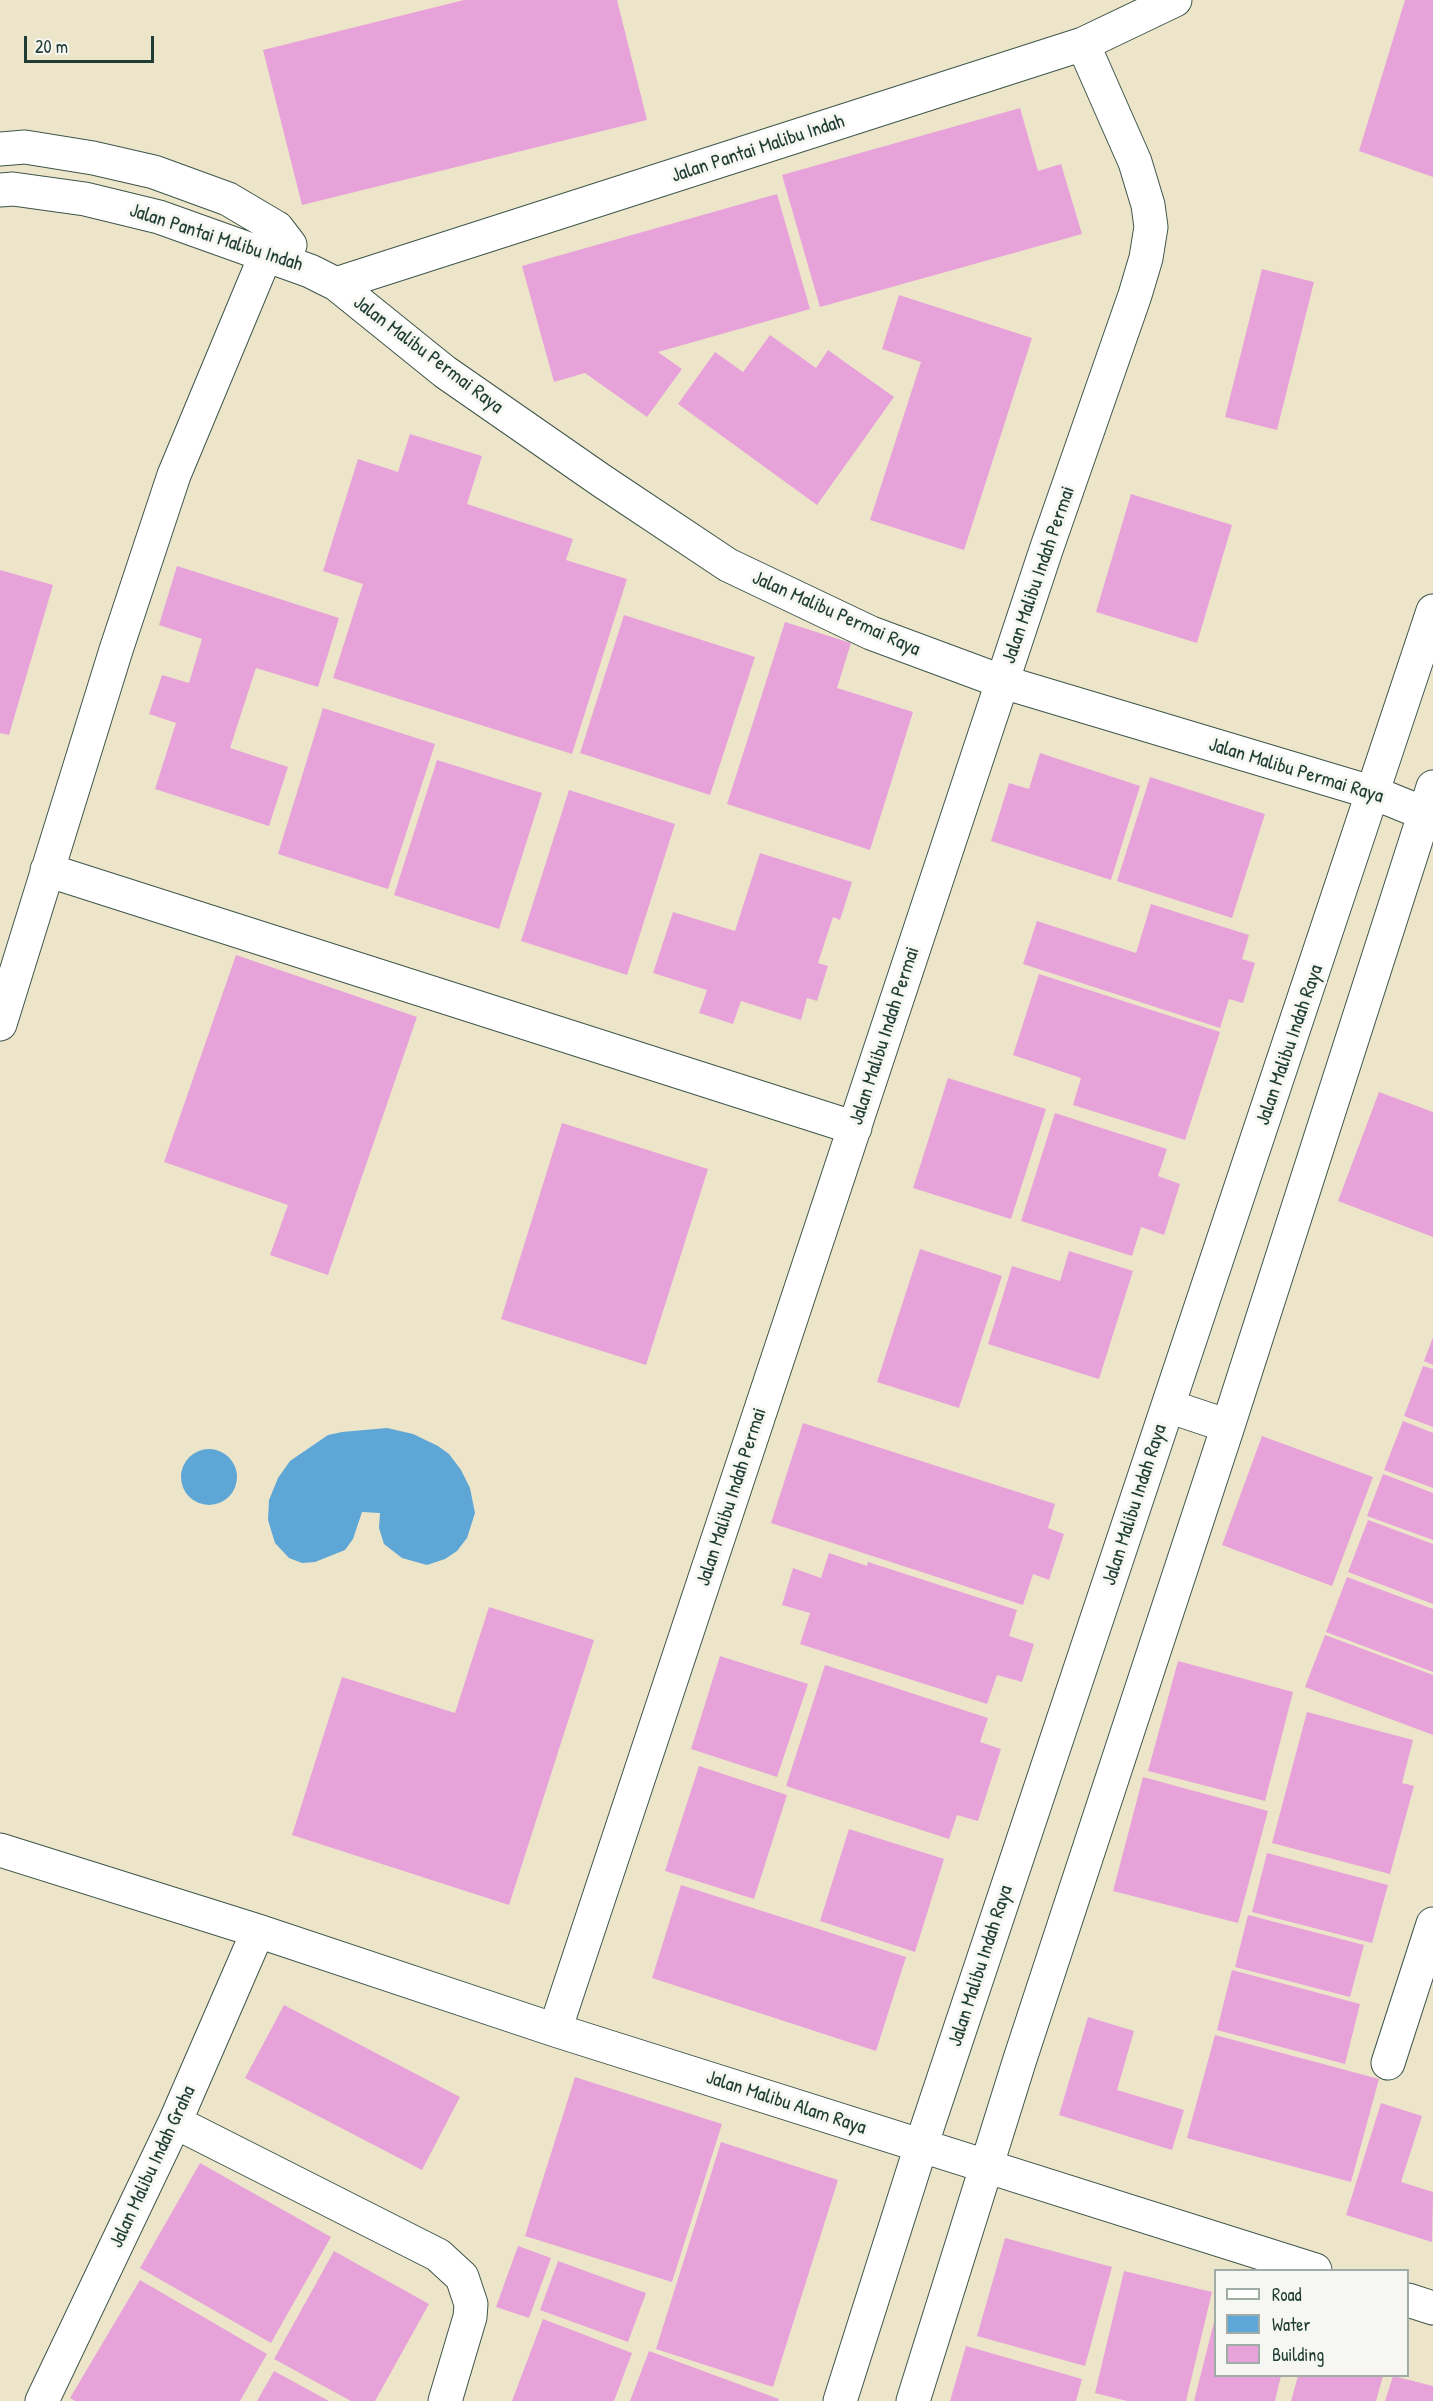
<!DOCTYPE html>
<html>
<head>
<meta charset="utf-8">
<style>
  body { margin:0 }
  #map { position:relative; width:1433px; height:2401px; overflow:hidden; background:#ede5ca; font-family:"Patrick Hand",sans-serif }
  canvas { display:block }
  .legend { position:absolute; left:1214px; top:2269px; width:195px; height:108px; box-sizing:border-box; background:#f6f6f2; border:2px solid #a0aca6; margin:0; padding:8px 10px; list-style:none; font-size:18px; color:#1f3d34 }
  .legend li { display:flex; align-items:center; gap:12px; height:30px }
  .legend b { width:30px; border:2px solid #a0aca6 }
  .scale { position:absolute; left:24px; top:36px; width:130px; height:27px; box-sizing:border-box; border:3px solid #1f3d34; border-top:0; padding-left:8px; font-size:18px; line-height:21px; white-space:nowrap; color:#1f3d34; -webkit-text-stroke:4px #f6f6f2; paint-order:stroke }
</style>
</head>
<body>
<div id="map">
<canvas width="1433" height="2401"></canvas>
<ul class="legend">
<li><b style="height:8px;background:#fff"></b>Road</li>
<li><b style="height:16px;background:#5ea6d5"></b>Water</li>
<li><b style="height:16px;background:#e7a3d9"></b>Building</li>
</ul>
<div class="scale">20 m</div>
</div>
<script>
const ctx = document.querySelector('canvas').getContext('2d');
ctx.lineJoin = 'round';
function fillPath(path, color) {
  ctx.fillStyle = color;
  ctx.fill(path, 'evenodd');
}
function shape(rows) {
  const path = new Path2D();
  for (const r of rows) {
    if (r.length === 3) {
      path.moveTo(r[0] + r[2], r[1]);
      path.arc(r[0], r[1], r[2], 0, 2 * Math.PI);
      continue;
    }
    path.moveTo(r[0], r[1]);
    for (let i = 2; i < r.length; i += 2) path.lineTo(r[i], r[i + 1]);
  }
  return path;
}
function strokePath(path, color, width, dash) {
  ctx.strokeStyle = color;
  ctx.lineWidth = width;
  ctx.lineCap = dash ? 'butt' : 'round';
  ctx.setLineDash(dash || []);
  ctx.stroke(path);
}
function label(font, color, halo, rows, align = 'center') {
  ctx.font = font + ' "Patrick Hand",sans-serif';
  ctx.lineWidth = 6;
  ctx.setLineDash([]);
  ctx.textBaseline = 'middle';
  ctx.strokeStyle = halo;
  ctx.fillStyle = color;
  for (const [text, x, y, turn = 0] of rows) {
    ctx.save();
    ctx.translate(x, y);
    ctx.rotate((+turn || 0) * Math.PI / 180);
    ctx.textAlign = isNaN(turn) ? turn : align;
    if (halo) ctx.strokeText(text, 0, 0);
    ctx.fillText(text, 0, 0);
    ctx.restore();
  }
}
const water = shape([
  [387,1428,413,1434,438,1446,449,1454,461,1470,470,1488,475,1513,467,1538,457,1551,445,1559,427,1565,402,1558,384,1544,379,1528,380,1513,362,1512,353,1539,345,1550,315,1562,302,1563,289,1558,275,1543,268,1520,269,1500,278,1478,290,1461,328,1435,342,1432],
  [209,1477,28]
]);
const building = shape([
  [464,0,617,0,647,120,302,205,263,50],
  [1405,0,1433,0,1433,177,1359,151],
  [1020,108,1038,171,1061,164,1082,234,820,307,782,175],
  [777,194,810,309,658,352,682,369,647,417,585,373,554,382,522,266],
  [1262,269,1314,282,1277,430,1225,417],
  [899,295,1032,338,964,550,870,520,921,362,882,349],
  [770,335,816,368,828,350,894,397,817,505,678,404,715,352,743,372],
  [410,434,482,456,467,504,573,539,566,560,627,579,572,754,333,678,363,584,323,571,358,459,398,472],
  [1131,494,1232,525,1197,643,1096,612],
  [177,566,339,618,318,687,256,668,230,748,288,767,269,826,155,789,176,723,149,714,162,675,189,683,202,639,159,625],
  [0,570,53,585,9,735,0,733],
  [624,615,755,657,710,795,580,753],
  [785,622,851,643,837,688,913,712,870,850,727,804],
  [323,708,435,744,388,889,278,854],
  [1040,753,1140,786,1111,880,991,841,1009,783,1029,789],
  [437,760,542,793,499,929,394,895],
  [1150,777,1265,814,1232,918,1117,881],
  [569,790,675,824,627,975,521,941],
  [760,853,852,882,840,920,833,917,818,963,828,966,817,1001,807,998,801,1020,741,1001,733,1024,699,1013,707,990,653,973,673,912,735,931],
  [1151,904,1249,935,1242,959,1255,963,1243,1003,1229,999,1220,1028,1023,964,1037,921,1136,953],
  [236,955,417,1017,328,1275,270,1255,288,1205,164,1162],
  [1039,974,1220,1032,1185,1140,1073,1105,1081,1078,1013,1055],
  [948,1078,1046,1109,1011,1219,913,1188],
  [1379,1092,1433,1112,1433,1237,1338,1201],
  [1055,1113,1167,1149,1158,1176,1180,1184,1164,1235,1141,1227,1132,1256,1021,1221],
  [562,1123,708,1169,646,1365,501,1319],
  [920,1249,1002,1276,959,1408,877,1382],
  [1069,1251,1133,1271,1099,1379,988,1344,1012,1266,1060,1281],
  [1433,1337,1433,1365,1424,1361],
  [1423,1366,1433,1369,1433,1427,1404,1416],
  [1403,1421,1433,1433,1433,1488,1384,1470],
  [803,1423,1055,1504,1048,1528,1064,1534,1049,1580,1033,1574,1023,1605,771,1523],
  [1262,1436,1373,1477,1332,1586,1222,1545],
  [1383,1474,1433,1493,1433,1540,1367,1516],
  [1368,1520,1433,1544,1433,1604,1348,1572],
  [829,1553,867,1566,868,1562,1017,1610,1009,1636,1034,1644,1022,1682,997,1675,987,1704,800,1644,810,1613,782,1605,793,1568,821,1578],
  [1347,1577,1433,1609,1433,1672,1326,1632],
  [489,1607,594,1640,509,1905,292,1835,342,1677,455,1713],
  [1325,1635,1433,1675,1433,1735,1305,1687],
  [720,1656,808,1684,777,1777,691,1749],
  [1178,1661,1293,1692,1265,1801,1148,1771],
  [825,1665,988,1718,980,1742,1001,1749,978,1821,957,1815,949,1839,786,1786],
  [1307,1712,1413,1740,1402,1783,1414,1786,1390,1874,1272,1843],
  [699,1766,787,1795,754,1899,665,1871],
  [1143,1777,1268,1811,1238,1923,1113,1891],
  [849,1829,944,1859,915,1952,820,1921],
  [1267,1853,1388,1885,1372,1943,1252,1912],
  [681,1885,906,1957,876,2051,652,1978],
  [1248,1915,1364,1945,1350,1997,1235,1967],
  [1232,1970,1360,2004,1345,2064,1217,2030],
  [284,2005,460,2097,422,2170,245,2078],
  [1088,2017,1134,2031,1117,2090,1184,2110,1172,2150,1059,2115],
  [1215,2035,1379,2079,1351,2182,1187,2138],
  [575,2077,722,2124,672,2282,525,2236],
  [1381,2103,1422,2116,1401,2182,1433,2192,1432,2242,1346,2215],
  [721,2142,838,2180,773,2387,656,2349],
  [200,2163,331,2237,271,2343,140,2268],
  [1005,2238,1112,2267,1085,2366,977,2336],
  [518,2246,551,2258,529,2318,496,2307],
  [334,2251,429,2304,375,2401,351,2401,274,2359],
  [558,2261,646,2293,628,2342,540,2310],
  [1124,2271,1212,2292,1186,2401,1127,2401,1095,2393],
  [140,2280,267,2354,240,2401,75,2401,70,2398],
  [1215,2318,1216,2376,1281,2376,1275,2401,1194,2401],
  [543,2319,632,2353,614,2401,512,2401],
  [966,2346,1082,2379,1076,2401,950,2401],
  [649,2351,779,2399,778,2401,630,2401],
  [274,2371,329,2401,257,2401],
  [1298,2376,1383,2376,1376,2401,1291,2401],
  [1393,2376,1433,2386,1433,2401,1385,2401]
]);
const minor = shape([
  [0,149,25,147,93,158,154,172,228,199,277,228,290,245],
  [0,190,13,189,85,199,159,217,310,271,336,284,445,372,602,481,728,565,871,633,1003,682,1374,793,1433,817],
  [336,284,1083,44,1175,0],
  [47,870,855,1128],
  [0,1024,116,650,174,475,277,228],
  [1168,1406,1228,1426],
  [0,1850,258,1931,555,2030,1315,2270],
  [555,2030,1046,550,1135,295,1146,258,1151,227,1148,205,1135,162,1083,44],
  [1388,2063,1433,1924],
  [175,2122,438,2255,462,2277,471,2304,470,2317,445,2401],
  [1408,2300,1433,2308],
  [42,2401,175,2122,258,1931],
  [840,2401,921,2146,1433,611],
  [913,2401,1020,2059,1228,1426,1433,787]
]);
const streetNames = [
  ["Jalan Pantai Malibu Indah",758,149,-18],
  ["Jalan Pantai Malibu Indah",216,238,18],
  ["Jalan Malibu Permai Raya",428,355,37],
  ["Jalan Malibu Indah Permai",1039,575,-71],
  ["Jalan Malibu Permai Raya",836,614,24],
  ["Jalan Malibu Permai Raya",1296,771,17],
  ["Jalan Malibu Indah Permai",885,1036,-72],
  ["Jalan Malibu Indah Raya",1290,1045,-71],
  ["Jalan Malibu Indah Permai",732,1497,-72],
  ["Jalan Malibu Indah Raya",1135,1505,-72],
  ["Jalan Malibu Indah Raya",981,1966,-72],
  ["Jalan Malibu Alam Raya",786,2103,18],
  ["Jalan Malibu Indah Graha",153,2167,-65]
];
fillPath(water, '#5ea6d5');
fillPath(building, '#e7a3d9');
strokePath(minor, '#3e564a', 35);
strokePath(minor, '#fff', 33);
label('20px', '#1f3d34', '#f6f6f2', streetNames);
</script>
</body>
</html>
